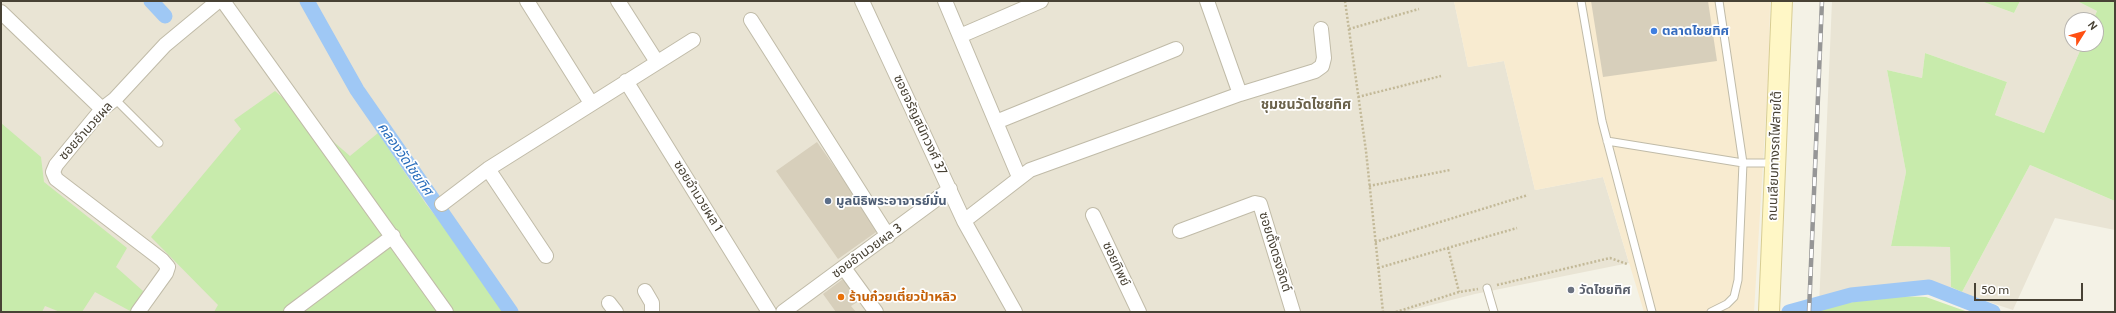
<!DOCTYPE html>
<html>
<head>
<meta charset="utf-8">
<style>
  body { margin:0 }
  #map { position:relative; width:2116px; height:313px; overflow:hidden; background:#f4f2e6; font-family:Cabin,sans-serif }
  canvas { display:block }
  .frame { position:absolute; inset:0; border:2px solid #484235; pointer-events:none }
  .north { position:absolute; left:2064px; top:12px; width:40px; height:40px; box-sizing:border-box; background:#fff; border:1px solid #b6b3ae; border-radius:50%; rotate:53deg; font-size:11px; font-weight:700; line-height:16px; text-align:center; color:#484235 }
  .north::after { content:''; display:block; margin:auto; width:14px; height:18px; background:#ff5013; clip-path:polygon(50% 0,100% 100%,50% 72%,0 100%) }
  .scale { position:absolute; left:1974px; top:283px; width:109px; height:18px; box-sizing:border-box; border:2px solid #484235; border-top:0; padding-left:5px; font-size:12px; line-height:14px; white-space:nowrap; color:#484235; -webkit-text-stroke:3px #fff; paint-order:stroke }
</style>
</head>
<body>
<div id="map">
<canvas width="2116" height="313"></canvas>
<div class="frame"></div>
<div class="north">N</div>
<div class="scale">50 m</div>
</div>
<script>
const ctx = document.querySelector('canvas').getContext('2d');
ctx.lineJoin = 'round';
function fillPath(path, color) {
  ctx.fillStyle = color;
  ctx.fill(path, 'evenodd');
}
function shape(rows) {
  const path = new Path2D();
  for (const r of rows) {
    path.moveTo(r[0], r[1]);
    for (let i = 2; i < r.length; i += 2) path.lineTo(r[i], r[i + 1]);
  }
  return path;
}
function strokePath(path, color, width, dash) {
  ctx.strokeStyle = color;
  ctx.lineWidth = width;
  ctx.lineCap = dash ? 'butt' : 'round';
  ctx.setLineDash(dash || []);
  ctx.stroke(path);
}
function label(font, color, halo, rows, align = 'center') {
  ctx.font = font + ' Cabin,"Noto Sans Thai",sans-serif';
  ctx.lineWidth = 3.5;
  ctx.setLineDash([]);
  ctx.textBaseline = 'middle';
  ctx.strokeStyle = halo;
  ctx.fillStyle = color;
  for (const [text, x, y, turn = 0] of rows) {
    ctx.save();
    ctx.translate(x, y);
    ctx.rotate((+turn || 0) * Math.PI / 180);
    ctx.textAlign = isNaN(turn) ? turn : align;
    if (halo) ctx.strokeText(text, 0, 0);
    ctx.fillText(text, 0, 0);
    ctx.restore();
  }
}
const residential = shape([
  [1,1,1454,1,1468,67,1504,61,1535,190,1603,177,1629,263,1475,294,1404,312,1,312],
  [1832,1,1981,1,2014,13,2020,1,2077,1,2097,11,2093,20,2072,20,2072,44,2083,44,2044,133,1995,115,2007,82,1925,53,1922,78,1887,70,1906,172,1891,246,1950,247,1951,287,1962,292,2030,165,2115,201,2115,230,2055,218,2013,310,1946,288,1819,307]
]);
const commercial = shape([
  [1454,1,1770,1,1769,65,1754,312,1644,312,1603,177,1535,190,1504,61,1468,67]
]);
const green = shape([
  [1981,1,2020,1,2014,13],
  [2077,1,2115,1,2115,201,2030,165,1962,292,1951,287,1950,247,1891,246,1906,172,1887,70,1922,78,1925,53,2007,82,1995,115,2044,133,2083,44,2096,44,2096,20,2093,20,2097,11],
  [275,91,350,156,378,133,426,204,512,312,214,312,218,305,151,237,241,129,234,120],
  [1,123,41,157,44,182,127,248,116,267,143,291,137,312,132,312,95,292,82,312,60,312,45,306,42,312,1,312],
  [1895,296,1926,297,1968,312,1819,312,1819,307]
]);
const canal = shape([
  [151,1,165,16],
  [307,1,357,90,511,312],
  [1789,312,1851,295,1929,287,1993,312]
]);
const building = shape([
  [1591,1,1708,1,1717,61,1603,77],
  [817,142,879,230,838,259,776,171],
  [843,279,859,301,851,306,856,312,836,312,823,294]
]);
const path = shape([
  [1345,1,1366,151,1383,312],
  [1349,29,1419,9],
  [1358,97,1441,76],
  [1369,186,1450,170],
  [1375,242,1528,195],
  [1448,248,1459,292],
  [1378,268,1517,228],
  [1497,285,1610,258,1627,264],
  [1396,312,1459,292,1478,289]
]);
const service = shape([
  [1581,1,1602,121,1652,312],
  [115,99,159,143],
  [1607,141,1743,163,1773,163],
  [1487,288,1494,312],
  [1711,312,1727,304,1734,297,1738,280,1743,163,1719,1]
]);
const minor = shape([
  [223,1,446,312],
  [527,1,591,103],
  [618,1,657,62],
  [862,1,964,221,1015,312],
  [945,1,1019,177],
  [1207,1,1240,94],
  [1,12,102,109],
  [751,20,888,236],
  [960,36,1041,1],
  [626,81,769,312],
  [996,122,1176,49],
  [488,169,546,256],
  [442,204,488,169,693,40],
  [1093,215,1139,312],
  [964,221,1030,170,1240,94,1315,71,1322,66,1324,58,1321,29],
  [1180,231,1255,203,1260,204,1293,312],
  [844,268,876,312],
  [645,291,652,303,652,312],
  [609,303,616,312],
  [138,312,166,273,168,267,162,260,56,179,53,172,56,165,102,109,115,99,165,45,218,1],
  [291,312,393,236],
  [783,312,950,189]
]);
const secondary = shape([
  [1769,312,1782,1]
]);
const rail = shape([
  [1809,312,1822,1]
]);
const markers = [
  [1654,31,4,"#3f7fe0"],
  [828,201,4,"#5c6f8a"],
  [1571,290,4,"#6b7280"],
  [841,297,4,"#e8710a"]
];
const shopNames = [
  ["ตลาดไชยทิศ",1662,31]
];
const streetNames = [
  ["ซอยจรัญสนิทวงศ์ 37",920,125,65],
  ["ซอยอำนวยผล",86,131,-48],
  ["ถนนเลียบทางรถไฟสายใต้",1775,156,-88],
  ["ซอยอำนวยผล 1",698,196,58],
  ["ซอยอำนวยผล 3",867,251,-36],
  ["ซอยตั้งตรงจิตต์",1275,252,73],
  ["ซอยทิพย์",1116,264,65]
];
const serviceNames = [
  ["มูลนิธิพระอาจารย์มั่น",836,201]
];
const worshipNames = [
  ["วัดไชยทิศ",1579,290]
];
const foodNames = [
  ["ร้านก๋วยเตี๋ยวป้าหลิว",849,297]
];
const neighbourhoodNames = [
  ["ชุมชนวัดไชยทิศ",1306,105]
];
const waterNames = [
  ["คลองวัดไชยทิศ",405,159,55]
];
fillPath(residential, '#e9e4d4');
fillPath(commercial, '#f8ebd0');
fillPath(green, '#c8ebac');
strokePath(canal, '#9fc8f5', 15);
fillPath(building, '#d7cfbb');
strokePath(service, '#c0bba8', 9);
strokePath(minor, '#c0bba8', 16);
strokePath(secondary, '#d8cd93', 22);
strokePath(path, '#c3b998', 2.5, [2, 2]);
strokePath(service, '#fff', 7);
strokePath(minor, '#fff', 14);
strokePath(secondary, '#fff7c6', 20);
strokePath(rail, '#969696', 4.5);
strokePath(rail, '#fff', 3, [9]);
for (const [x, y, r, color] of markers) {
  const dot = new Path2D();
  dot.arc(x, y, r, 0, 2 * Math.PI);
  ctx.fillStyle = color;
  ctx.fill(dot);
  strokePath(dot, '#fff', 1.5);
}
label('bold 13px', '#366cbe', '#fff', shopNames, 'left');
label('13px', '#484235', '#fff', streetNames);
label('bold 13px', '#4e5e75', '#fff', serviceNames, 'left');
label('bold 13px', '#5b616d', '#fff', worshipNames, 'left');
label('bold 13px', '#c56008', '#fff', foodNames, 'left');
label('bold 14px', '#6b624b', '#fff', neighbourhoodNames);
label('italic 14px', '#276cbb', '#fff', waterNames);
</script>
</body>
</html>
